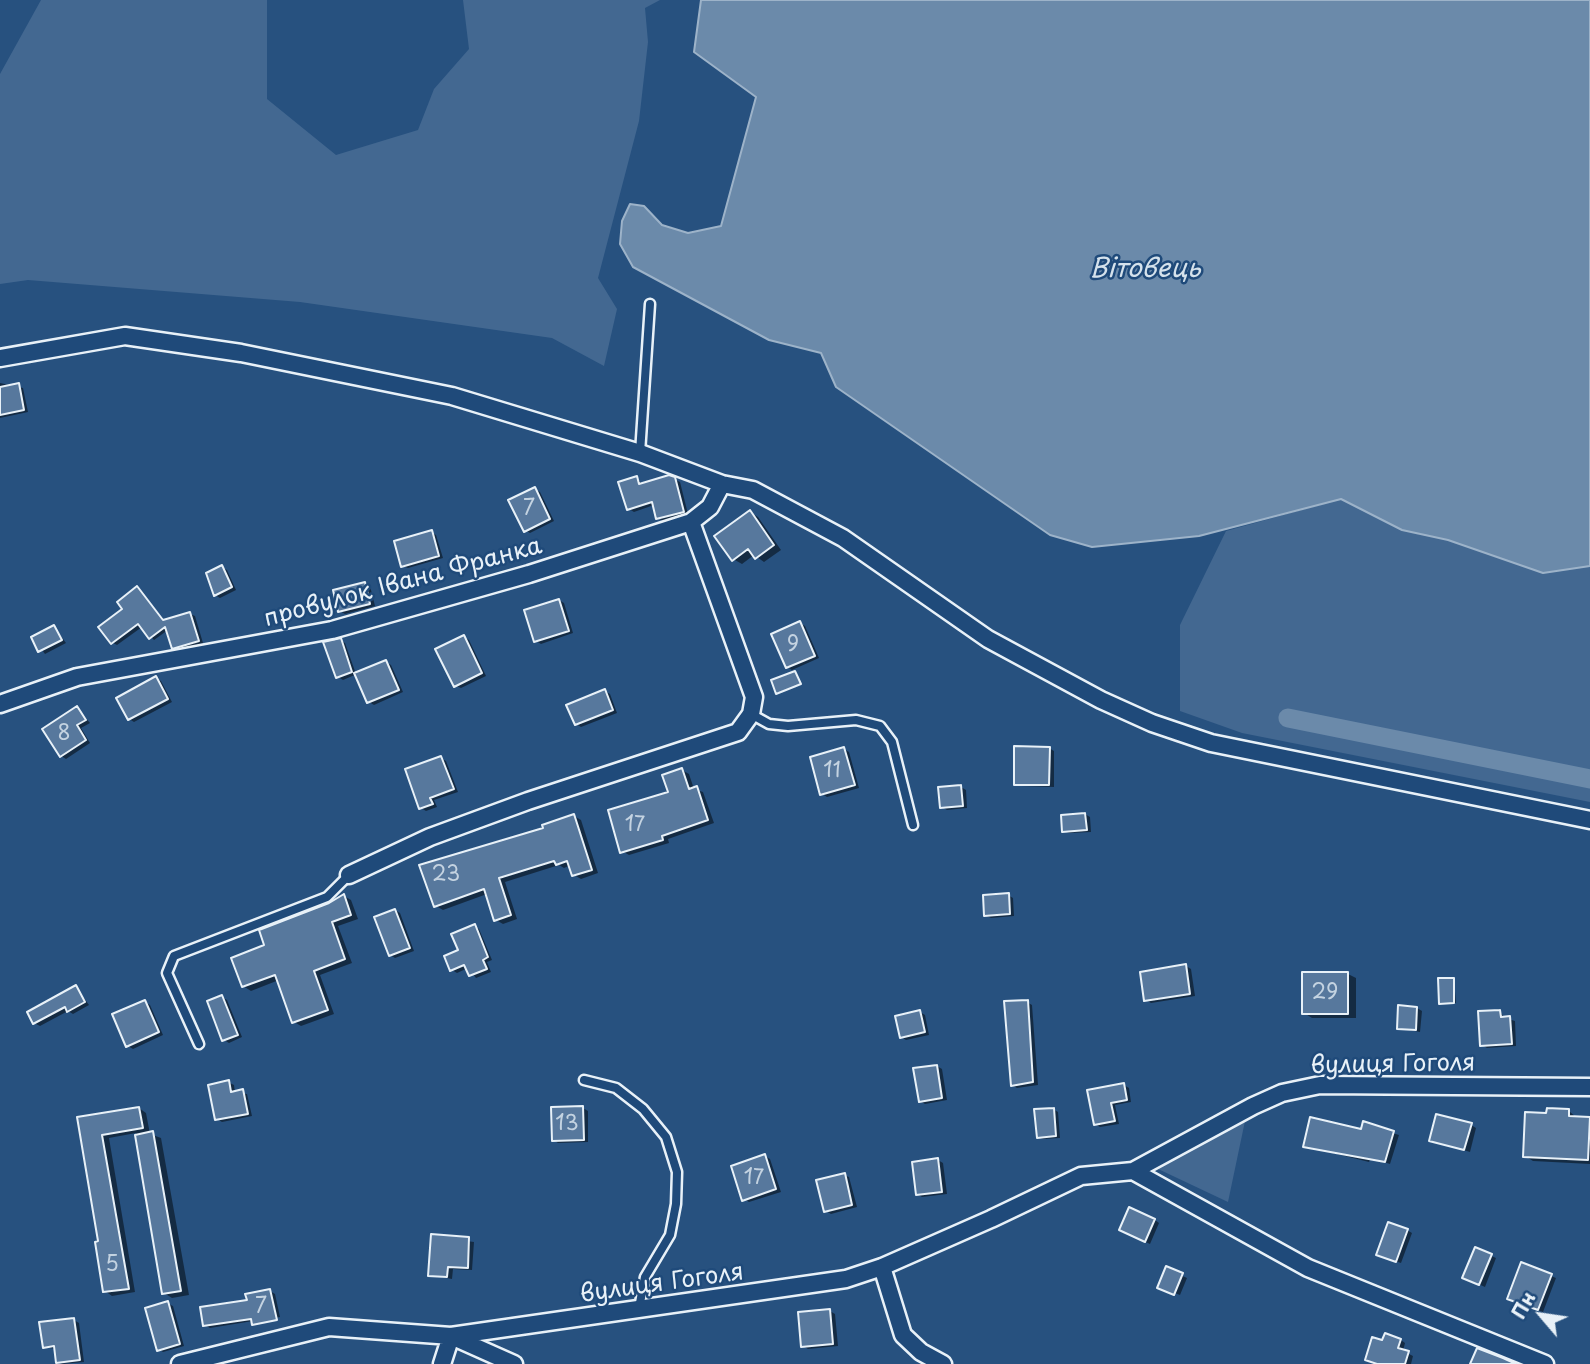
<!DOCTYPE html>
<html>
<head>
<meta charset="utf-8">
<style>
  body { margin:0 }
  #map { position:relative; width:1590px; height:1364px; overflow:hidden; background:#27517f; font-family:"Playpen Sans",sans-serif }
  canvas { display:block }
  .north { position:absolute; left:1506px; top:1280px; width:70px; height:70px; -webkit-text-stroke:5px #1f4a7a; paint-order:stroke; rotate:299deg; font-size:19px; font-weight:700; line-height:28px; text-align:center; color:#e8f1f8 }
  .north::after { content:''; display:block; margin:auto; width:24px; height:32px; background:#e8f1f8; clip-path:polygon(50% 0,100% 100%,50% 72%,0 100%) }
</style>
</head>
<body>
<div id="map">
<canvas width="1590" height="1364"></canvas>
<div class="north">Пн</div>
</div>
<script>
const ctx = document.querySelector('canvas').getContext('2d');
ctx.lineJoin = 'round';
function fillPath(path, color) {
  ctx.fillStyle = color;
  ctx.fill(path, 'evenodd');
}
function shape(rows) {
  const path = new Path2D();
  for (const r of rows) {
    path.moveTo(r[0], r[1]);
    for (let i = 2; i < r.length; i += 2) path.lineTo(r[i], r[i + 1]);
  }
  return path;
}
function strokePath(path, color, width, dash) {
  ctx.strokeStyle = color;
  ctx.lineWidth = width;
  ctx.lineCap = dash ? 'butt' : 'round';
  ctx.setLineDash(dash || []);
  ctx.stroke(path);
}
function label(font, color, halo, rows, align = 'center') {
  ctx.font = font + ' "Playpen Sans",sans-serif';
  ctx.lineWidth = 5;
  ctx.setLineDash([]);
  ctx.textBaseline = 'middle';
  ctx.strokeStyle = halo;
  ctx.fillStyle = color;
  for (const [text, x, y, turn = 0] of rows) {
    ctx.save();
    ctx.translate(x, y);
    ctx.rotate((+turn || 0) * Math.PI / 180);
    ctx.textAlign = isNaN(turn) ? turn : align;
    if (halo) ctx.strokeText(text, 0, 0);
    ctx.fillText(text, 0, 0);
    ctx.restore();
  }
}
const green = shape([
  [41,0,267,0,267,99,336,155,418,130,434,89,469,49,463,0,660,0,645,8,648,42,639,121,598,278,617,309,604,366,552,338,300,302,28,280,0,284,0,74],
  [1341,499,1402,530,1448,540,1543,573,1590,566,1590,802,1242,733,1180,711,1180,625,1226,531],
  [1245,1121,1228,1202,1156,1168]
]);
const water = shape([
  [701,0,1590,0,1590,566,1543,573,1448,540,1402,530,1341,499,1199,536,1092,547,1050,535,836,387,821,353,769,340,633,267,620,244,622,221,630,204,644,206,662,225,688,233,721,226,756,97,694,52,701,0]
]);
const shadow = shape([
  [0,383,23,388,28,412,0,418],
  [637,478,643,485,674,479,680,482,688,514,663,521,658,518,654,505,634,512,629,509],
  [535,489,540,492,554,521,530,533,525,530],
  [750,512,758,517,781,550,764,562,754,555,742,564,733,559],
  [431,532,436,535,443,558,408,568,402,566],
  [222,567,227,570,236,590,220,598,215,595],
  [365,583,370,586,375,606,345,614,340,611],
  [138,588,165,621,190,614,195,616,203,643,178,650,173,648,168,630,154,640,142,627,117,645,113,643,125,610],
  [559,600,564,603,573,633,541,644,536,641],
  [800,623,805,626,819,658,792,670,787,667],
  [54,627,66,643,45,654,33,638],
  [464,637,469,640,486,676,461,688,456,686],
  [340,640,345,643,356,674,386,662,391,665,403,692,374,705,369,702,357,674,343,680,338,677],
  [795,673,801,685,778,692],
  [156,678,161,681,172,702,134,722,129,719],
  [605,691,610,694,617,713,581,727,576,724],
  [77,708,90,723,81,728,90,743,66,759,61,756],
  [1049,748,1054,751,1054,787,1021,786,1016,784],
  [844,749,849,752,859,788,827,797,822,794],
  [441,758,446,761,458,792,434,800,437,807,426,811,421,808],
  [682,770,689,774,694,789,703,792,714,823,668,839,669,843,629,855,622,851,670,794],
  [961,787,966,790,967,808,947,810,942,807],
  [1085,814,1090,817,1091,832,1069,833,1064,831],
  [574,816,581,820,598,873,581,879,574,875,571,865,564,868,559,865,505,882,517,919,503,924,496,920,487,894,443,910,436,906],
  [1008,895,1013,898,1014,916,991,918,985,915],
  [344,896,351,900,358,919,338,926,352,963,320,975,334,1014,301,1026,294,1022,279,980,251,991,243,986,266,946],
  [395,910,400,913,414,951,395,958,390,955],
  [474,926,479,929,492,960,487,962,491,972,476,978,468,968,457,973,452,970],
  [1186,966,1191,969,1195,996,1151,1003,1146,1000],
  [1348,974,1356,978,1356,1018,1312,1018,1304,1013],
  [1454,980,1456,1003,1443,1004],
  [76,987,89,1005,73,1014,68,1011,40,1026,34,1023],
  [222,997,227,1000,242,1037,229,1043,224,1040],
  [145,1002,150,1005,163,1035,133,1049,128,1046],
  [1027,1002,1032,1005,1038,1085,1017,1088,1012,1085],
  [1417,1008,1422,1011,1420,1032,1399,1028],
  [920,1012,925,1015,929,1035,906,1040,901,1037],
  [1500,1012,1505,1018,1515,1021,1516,1046,1487,1048,1482,1045],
  [937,1066,942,1069,947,1100,925,1104,920,1101],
  [228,1082,234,1085,235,1093,247,1094,252,1116,222,1122,217,1119],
  [1124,1085,1129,1088,1131,1102,1115,1105,1119,1124,1100,1127,1095,1124],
  [139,1108,146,1113,150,1134,161,1138,189,1295,172,1298,164,1293,136,1133,109,1138,135,1292,112,1296,105,1291,100,1243,79,1119],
  [583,1108,588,1111,588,1142,558,1143,553,1140],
  [1053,1109,1058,1112,1060,1138,1043,1139,1038,1137],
  [1569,1111,1577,1118,1590,1119,1590,1164,1533,1161,1525,1156,1548,1115],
  [1364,1124,1399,1135,1390,1164,1371,1158,1369,1162,1305,1146,1362,1131],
  [1471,1125,1476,1128,1470,1152,1431,1140],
  [765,1156,770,1159,781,1192,749,1202,744,1199],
  [938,1160,943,1163,947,1194,922,1197,917,1194],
  [844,1175,849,1177,857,1207,831,1214,826,1211],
  [1155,1220,1159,1223,1150,1244,1126,1233],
  [1407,1230,1412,1233,1401,1263,1383,1257],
  [432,1236,474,1242,472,1270,453,1269,452,1279,430,1275],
  [1476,1249,1496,1258,1485,1287,1469,1280],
  [1167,1269,1187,1278,1180,1295,1162,1288],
  [1551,1276,1556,1278,1543,1312,1514,1301],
  [270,1291,275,1294,280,1317,256,1322,256,1325,253,1321,210,1328,205,1325],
  [167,1303,173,1306,184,1346,163,1352,158,1349],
  [830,1311,835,1314,838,1346,808,1349,803,1346],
  [74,1320,79,1323,84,1362,62,1364,58,1362,56,1349,44,1347],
  [1401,1340,1405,1343,1403,1351,1413,1356,1411,1364,1377,1364,1367,1360,1384,1342]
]);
const canal = shape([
  [1288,718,1590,779]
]);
const building = shape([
  [19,383,24,410,0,415,0,387,19,383],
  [669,475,675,477,684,512,656,519,652,502,627,510,618,482,637,476,639,484,669,475],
  [535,487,550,519,524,532,508,500,535,487],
  [750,510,774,545,755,559,748,549,732,561,714,536,750,510],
  [432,530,439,556,401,567,394,541,432,530],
  [222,565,232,587,214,596,206,573,222,565],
  [365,582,370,604,338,612,333,590,365,582],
  [137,586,163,620,190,612,199,641,172,649,165,627,149,639,138,624,111,644,98,627,122,609,117,602,137,586],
  [559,599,569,631,534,642,524,610,559,599],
  [800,621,815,656,786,668,771,634,800,621],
  [54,625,62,640,38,652,31,637,54,625],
  [464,635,482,673,454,687,435,649,464,635],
  [341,638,352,672,336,678,323,642,341,638],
  [386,660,399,690,367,703,354,673,386,660],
  [795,671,801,684,776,694,771,680,795,671],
  [156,676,168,699,128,720,116,698,156,676],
  [605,689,613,710,575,725,566,705,605,689],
  [77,706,86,720,77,725,86,740,60,757,42,729,77,706],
  [1014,746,1050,747,1049,785,1014,785,1014,746],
  [844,747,855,785,820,795,810,757,844,747],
  [441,756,454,789,430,798,433,804,419,809,405,769,441,756],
  [682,768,689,789,697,786,708,820,662,836,663,840,620,853,608,810,668,792,662,775,682,768],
  [961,785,963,806,940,808,938,787,961,785],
  [1085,813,1087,830,1062,832,1061,815,1085,813],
  [574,814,592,870,572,876,567,861,556,865,554,861,499,878,511,915,494,921,484,889,434,907,419,865,543,828,542,825,574,814],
  [1009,893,1010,914,984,916,983,895,1009,893],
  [344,894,351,915,332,922,345,959,314,971,328,1010,292,1023,275,975,242,987,231,958,264,945,259,930,329,903,344,894],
  [395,909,410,948,389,956,374,917,395,909],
  [475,924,488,957,483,960,487,969,469,976,464,965,450,971,444,956,458,950,451,934,475,924],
  [1186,964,1190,994,1144,1001,1140,972,1186,964],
  [1302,972,1348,972,1348,1014,1302,1014,1302,972],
  [1438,978,1454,978,1454,1003,1439,1004,1438,978],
  [76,985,85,1002,67,1012,65,1007,33,1024,27,1012,76,985],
  [222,995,238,1035,222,1041,207,1001,222,995],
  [145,1000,159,1032,126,1047,112,1014,145,1000],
  [1028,1000,1033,1082,1011,1086,1004,1001,1028,1000],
  [1398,1005,1417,1007,1416,1030,1397,1029,1398,1005],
  [920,1010,925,1032,900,1038,895,1016,920,1010],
  [1500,1010,1501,1017,1510,1016,1512,1044,1480,1046,1478,1011,1500,1010],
  [937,1065,942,1098,919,1102,913,1068,937,1065],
  [229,1080,231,1092,243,1089,248,1114,215,1120,208,1085,229,1080],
  [1124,1083,1127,1100,1111,1103,1115,1121,1094,1125,1087,1090,1124,1083],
  [583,1106,584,1140,552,1141,551,1107,583,1106],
  [139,1107,143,1128,102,1135,129,1289,103,1292,95,1242,98,1241,77,1117,139,1107],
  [1054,1108,1056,1136,1037,1138,1034,1109,1054,1108],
  [1547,1108,1569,1109,1569,1116,1590,1117,1588,1160,1523,1157,1525,1112,1546,1113,1547,1108],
  [1436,1114,1472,1123,1464,1150,1429,1141,1436,1114],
  [1310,1117,1361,1129,1363,1121,1394,1131,1385,1162,1303,1147,1310,1117],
  [153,1131,181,1291,162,1294,135,1135,153,1131],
  [765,1154,776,1189,742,1201,731,1166,765,1154],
  [938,1158,942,1192,916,1195,912,1162,938,1158],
  [845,1173,852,1205,824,1212,816,1180,845,1173],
  [1129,1207,1155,1219,1145,1242,1119,1230,1129,1207],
  [1388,1222,1408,1229,1396,1262,1376,1255,1388,1222],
  [431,1234,469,1237,468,1268,448,1267,447,1277,428,1276,431,1234],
  [1475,1247,1492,1254,1479,1285,1462,1278,1475,1247],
  [1521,1262,1552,1274,1538,1310,1507,1299,1521,1262],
  [1166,1266,1183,1273,1174,1295,1157,1288,1166,1266],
  [270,1289,277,1320,252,1325,251,1319,203,1326,200,1307,247,1300,245,1294,270,1289],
  [168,1301,180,1344,157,1351,145,1308,168,1301],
  [830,1309,833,1344,801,1347,798,1312,830,1309],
  [74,1318,80,1360,56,1363,54,1346,43,1348,39,1322,74,1318],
  [1385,1333,1401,1339,1398,1348,1409,1351,1405,1364,1377,1364,1365,1360,1372,1337,1382,1340,1385,1333],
  [1477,1348,1503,1358,1516,1364,1470,1364,1477,1348]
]);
const service = shape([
  [640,453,650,304],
  [751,714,769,724,788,726,856,720,880,726,892,742,913,825],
  [199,1044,167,973,174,956,327,897,349,875],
  [584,1080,616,1088,643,1109,666,1137,677,1172,676,1204,670,1235,645,1277,639,1308]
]);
const minor = shape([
  [0,358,125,336,241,353,452,396,640,453,722,484,753,490,843,538,988,639,1101,700,1152,723,1211,743,1590,820],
  [0,704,77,677,332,630,529,574,691,522,710,507,722,484],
  [349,875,430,837,528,801,738,732,751,714,754,697,691,522],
  [1133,1171,1308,1268,1545,1364],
  [882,1267,903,1335,921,1352,943,1364],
  [180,1364,329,1327,451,1336,846,1279,882,1267,991,1219,1081,1176,1133,1171,1253,1106,1282,1093,1320,1085,1590,1087],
  [442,1364,451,1336,514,1364]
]);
const numberNames = [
  ["7",529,509],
  ["9",793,645],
  ["8",64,734],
  ["11",832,771],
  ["17",635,825],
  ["23",446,875],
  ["29",1325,993],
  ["13",567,1124],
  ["17",754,1178],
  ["5",112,1265],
  ["7",261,1307]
];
const streetNames = [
  ["провулок Івана Франка",403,583,-15],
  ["вулиця Гоголя",1393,1065,-1],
  ["вулиця Гоголя",662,1284,-8]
];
const waterNames = [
  ["Вітовець",1145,270]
];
fillPath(green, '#436891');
fillPath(water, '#6b8aaa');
strokePath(water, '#9db3c9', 2);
fillPath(shadow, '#0007');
strokePath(canal, '#6b8aaa', 19);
fillPath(building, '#57789d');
strokePath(building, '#e8f1f8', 2);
strokePath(service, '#e8f1f8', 13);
strokePath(minor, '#e8f1f8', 21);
strokePath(service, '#1f4a7a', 8);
strokePath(minor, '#1f4a7a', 16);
label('21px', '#c4d3e1', null, numberNames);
label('24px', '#e8f1f8', '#1f4a7a', streetNames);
label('italic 26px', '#d5e2ec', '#1f4a7a', waterNames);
</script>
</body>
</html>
